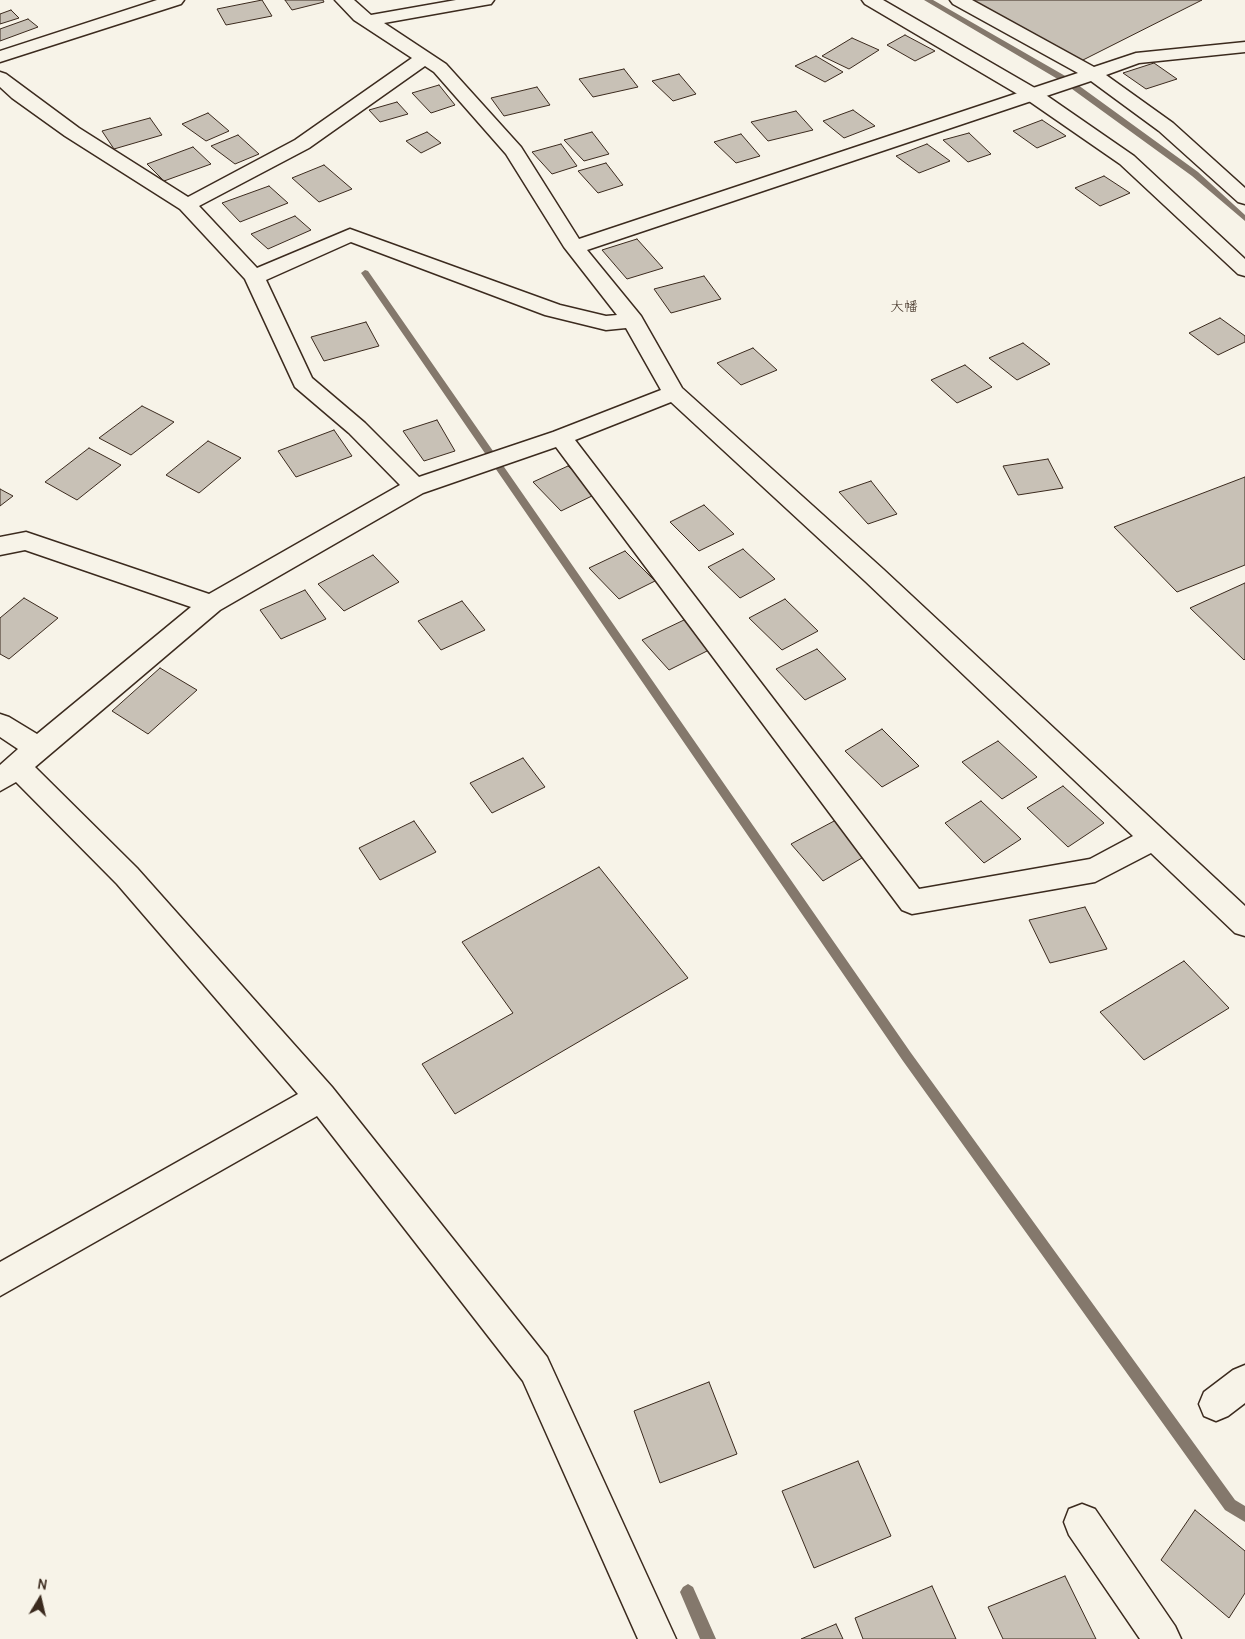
<!DOCTYPE html>
<html>
<head>
<meta charset="utf-8">
<style>
  body { margin:0 }
  #map { position:relative; width:1245px; height:1639px; overflow:hidden; background:#f7f3e8; font-family:Delius,sans-serif }
  canvas { display:block }
  .north { position:absolute; left:15px; top:1574px; width:50px; height:50px; -webkit-text-stroke:4px #f7f3e8; paint-order:stroke; rotate:9deg; font-size:14px; font-weight:700; line-height:20px; text-align:center; color:#3b2a1e }
  .north::after { content:''; display:block; margin:auto; width:18px; height:22px; background:#3b2a1e; clip-path:polygon(50% 0,100% 100%,50% 72%,0 100%) }
</style>
</head>
<body>
<div id="map">
<canvas width="1245" height="1639"></canvas>
<div class="north">N</div>
</div>
<script>
const ctx = document.querySelector('canvas').getContext('2d');
ctx.lineJoin = 'round';
function shape(rows) {
  const path = new Path2D();
  for (const r of rows) {
    path.moveTo(r[0], r[1]);
    for (let i = 2; i < r.length; i += 2) path.lineTo(r[i], r[i + 1]);
  }
  return path;
}
function fillPath(path, color) {
  ctx.fillStyle = color;
  ctx.fill(path, 'evenodd');
}
function strokePath(path, color, width, dash) {
  ctx.strokeStyle = color;
  ctx.lineWidth = width;
  ctx.lineCap = dash ? 'butt' : 'round';
  ctx.setLineDash(dash || []);
  ctx.stroke(path);
}
function label(font, color, halo, rows, align = 'center') {
  ctx.font = font + ' Delius,"Klee One",sans-serif';
  ctx.lineWidth = 4;
  ctx.setLineDash([]);
  ctx.textBaseline = 'middle';
  ctx.strokeStyle = halo;
  ctx.fillStyle = color;
  for (const [text, x, y, turn = 0] of rows) {
    ctx.save();
    ctx.translate(x, y);
    ctx.rotate((+turn || 0) * Math.PI / 180);
    ctx.textAlign = isNaN(turn) ? turn : align;
    if (halo) ctx.strokeText(text, 0, 0);
    ctx.fillText(text, 0, 0);
    ctx.restore();
  }
}
const stream = shape([
  [924,0,933,0,1067,77,1198,172,1245,215,1245,221,1192,176,1061,81,924,0],
  [365,270,368,271,911,1053,1235,1500,1245,1506,1245,1522,1225,1510,903,1061,361,273,365,270],
  [688,1584,693,1587,716,1639,700,1639,680,1592,683,1587,688,1584]
]);
const building = shape([
  [262,0,272,16,226,25,217,9,262,0],
  [285,0,323,0,324,2,292,10,285,0],
  [969,0,1202,0,1081,61,969,0],
  [11,10,19,18,0,24,0,14,11,10],
  [28,19,38,27,0,41,0,29,28,19],
  [905,35,935,51,915,61,887,45,905,35],
  [852,38,879,50,849,69,822,56,852,38],
  [816,56,843,72,825,82,795,66,816,56],
  [1154,63,1177,79,1146,89,1123,73,1154,63],
  [624,69,638,87,593,97,579,79,624,69],
  [679,74,696,94,673,101,652,81,679,74],
  [439,85,455,105,431,113,412,93,439,85],
  [537,87,550,105,504,116,491,98,537,87],
  [397,102,408,114,380,122,369,110,397,102],
  [853,110,875,126,844,138,823,121,853,110],
  [796,111,813,130,768,141,751,122,796,111],
  [208,113,229,131,206,141,182,124,208,113],
  [150,118,162,135,114,149,102,131,150,118],
  [1042,120,1066,136,1037,148,1013,131,1042,120],
  [427,132,441,143,421,153,406,141,427,132],
  [592,132,609,154,584,161,564,140,592,132],
  [969,133,991,154,968,162,943,140,969,133],
  [741,134,760,156,736,163,714,142,741,134],
  [238,135,259,154,235,164,211,146,238,135],
  [561,144,577,166,552,174,532,152,561,144],
  [927,144,950,161,919,173,896,156,927,144],
  [193,147,211,164,164,181,147,164,193,147],
  [606,163,623,185,598,193,578,171,606,163],
  [324,165,352,189,319,202,292,178,324,165],
  [1104,176,1130,193,1100,206,1075,188,1104,176],
  [269,186,288,203,240,222,222,203,269,186],
  [295,216,311,230,268,249,251,234,295,216],
  [637,239,663,268,627,279,602,250,637,239],
  [704,276,721,299,671,313,654,289,704,276],
  [1220,318,1245,336,1245,342,1218,355,1189,333,1220,318],
  [366,322,379,346,324,361,311,337,366,322],
  [1023,343,1050,364,1017,380,989,358,1023,343],
  [753,348,777,370,741,385,717,363,753,348],
  [965,365,992,387,957,403,931,380,965,365],
  [142,406,174,422,131,455,99,438,142,406],
  [437,420,455,451,424,461,403,431,437,420],
  [334,430,352,456,296,477,278,451,334,430],
  [208,441,241,458,199,493,166,475,208,441],
  [89,448,121,465,77,500,45,482,89,448],
  [1048,459,1063,488,1018,495,1003,466,1048,459],
  [568,466,596,494,561,511,533,482,568,466],
  [1245,477,1245,565,1177,592,1114,527,1245,477],
  [871,481,897,514,868,524,839,492,871,481],
  [0,489,13,496,0,506,0,489],
  [704,505,734,534,699,551,670,522,704,505],
  [743,549,775,579,740,598,708,567,743,549],
  [625,551,655,581,619,599,589,568,625,551],
  [373,555,399,582,344,611,318,584,373,555],
  [1245,583,1245,659,1244,660,1190,608,1245,583],
  [305,590,326,619,281,639,260,610,305,590],
  [24,598,58,618,9,659,0,654,0,618,24,598],
  [785,599,818,631,782,650,749,618,785,599],
  [462,601,485,630,441,650,418,621,462,601],
  [684,620,711,649,669,670,642,640,684,620],
  [817,649,846,679,805,700,776,669,817,649],
  [160,668,197,690,148,734,112,711,160,668],
  [882,729,919,766,882,787,845,751,882,729],
  [998,741,1037,777,1002,799,962,762,998,741],
  [523,758,545,787,492,813,470,783,523,758],
  [1063,786,1104,823,1068,847,1027,808,1063,786],
  [981,801,1021,839,984,863,945,823,981,801],
  [836,820,867,855,823,881,791,844,836,820],
  [414,821,436,852,380,880,359,848,414,821],
  [599,867,688,978,455,1114,422,1064,513,1013,462,942,599,867],
  [1085,907,1107,949,1050,963,1029,920,1085,907],
  [1184,961,1229,1008,1144,1060,1100,1012,1184,961],
  [709,1382,737,1454,660,1483,634,1411,709,1382],
  [858,1461,891,1536,814,1568,782,1491,858,1461],
  [1195,1510,1245,1551,1245,1593,1229,1618,1161,1560,1195,1510],
  [1065,1576,1096,1639,1003,1639,988,1607,1065,1576],
  [932,1586,956,1639,863,1639,855,1618,932,1586],
  [836,1624,843,1639,801,1639,836,1624]
]);
const street = shape([
  [335,0,354,0,371,15,456,0,494,0,491,4,485,5,384,23,446,64,521,147,579,239,1078,73,953,4,950,0,972,0,1094,67,1136,53,1245,42,1245,52,1139,63,1106,75,1173,123,1245,188,1245,204,1238,202,1159,131,1091,81,587,250,641,316,682,388,883,569,1245,906,1245,936,1235,933,1151,853,1095,882,912,914,902,910,556,447,423,493,220,610,35,767,137,868,332,1087,547,1357,676,1639,638,1639,523,1381,317,1116,0,1296,0,1262,298,1094,117,884,16,782,0,791,0,765,18,749,0,737,0,714,9,717,37,734,191,607,25,550,0,555,0,537,26,532,209,594,400,485,349,433,295,387,245,279,180,209,65,136,12,98,0,87,0,72,6,74,79,128,188,197,295,140,412,58,354,20,335,0],
  [425,66,434,72,506,154,564,247,617,315,606,316,560,305,350,229,257,268,199,206,309,148,425,66],
  [351,242,545,315,606,330,626,328,661,390,553,432,419,477,365,423,312,378,266,280,351,242],
  [671,402,865,581,1133,836,1090,859,919,889,575,440,671,402],
  [1245,1365,1245,1403,1228,1416,1216,1421,1204,1416,1199,1404,1204,1392,1233,1370,1245,1365],
  [1082,1504,1095,1509,1175,1626,1181,1639,1140,1639,1069,1535,1064,1522,1069,1509,1082,1504]
]);
const secondary = shape([
  [157,0,184,0,181,4,0,62,0,51,157,0],
  [862,0,883,0,1040,91,1134,156,1245,259,1245,276,1238,274,1120,164,1026,99,865,4,862,0]
]);
const farQuarternames = [
  ["大幡",904,307]
];
fillPath(stream, '#84786c');
fillPath(building, '#c8c1b6');
strokePath(building, '#3b2a1e', 1);
strokePath(street, '#3b2a1e', 3);
strokePath(secondary, '#3b2a1e', 3);
fillPath(street, '#f7f3e8');
fillPath(secondary, '#f7f3e8');
label('14px', '#3b2a1e', '#f7f3e8', farQuarternames);
</script>
</body>
</html>
